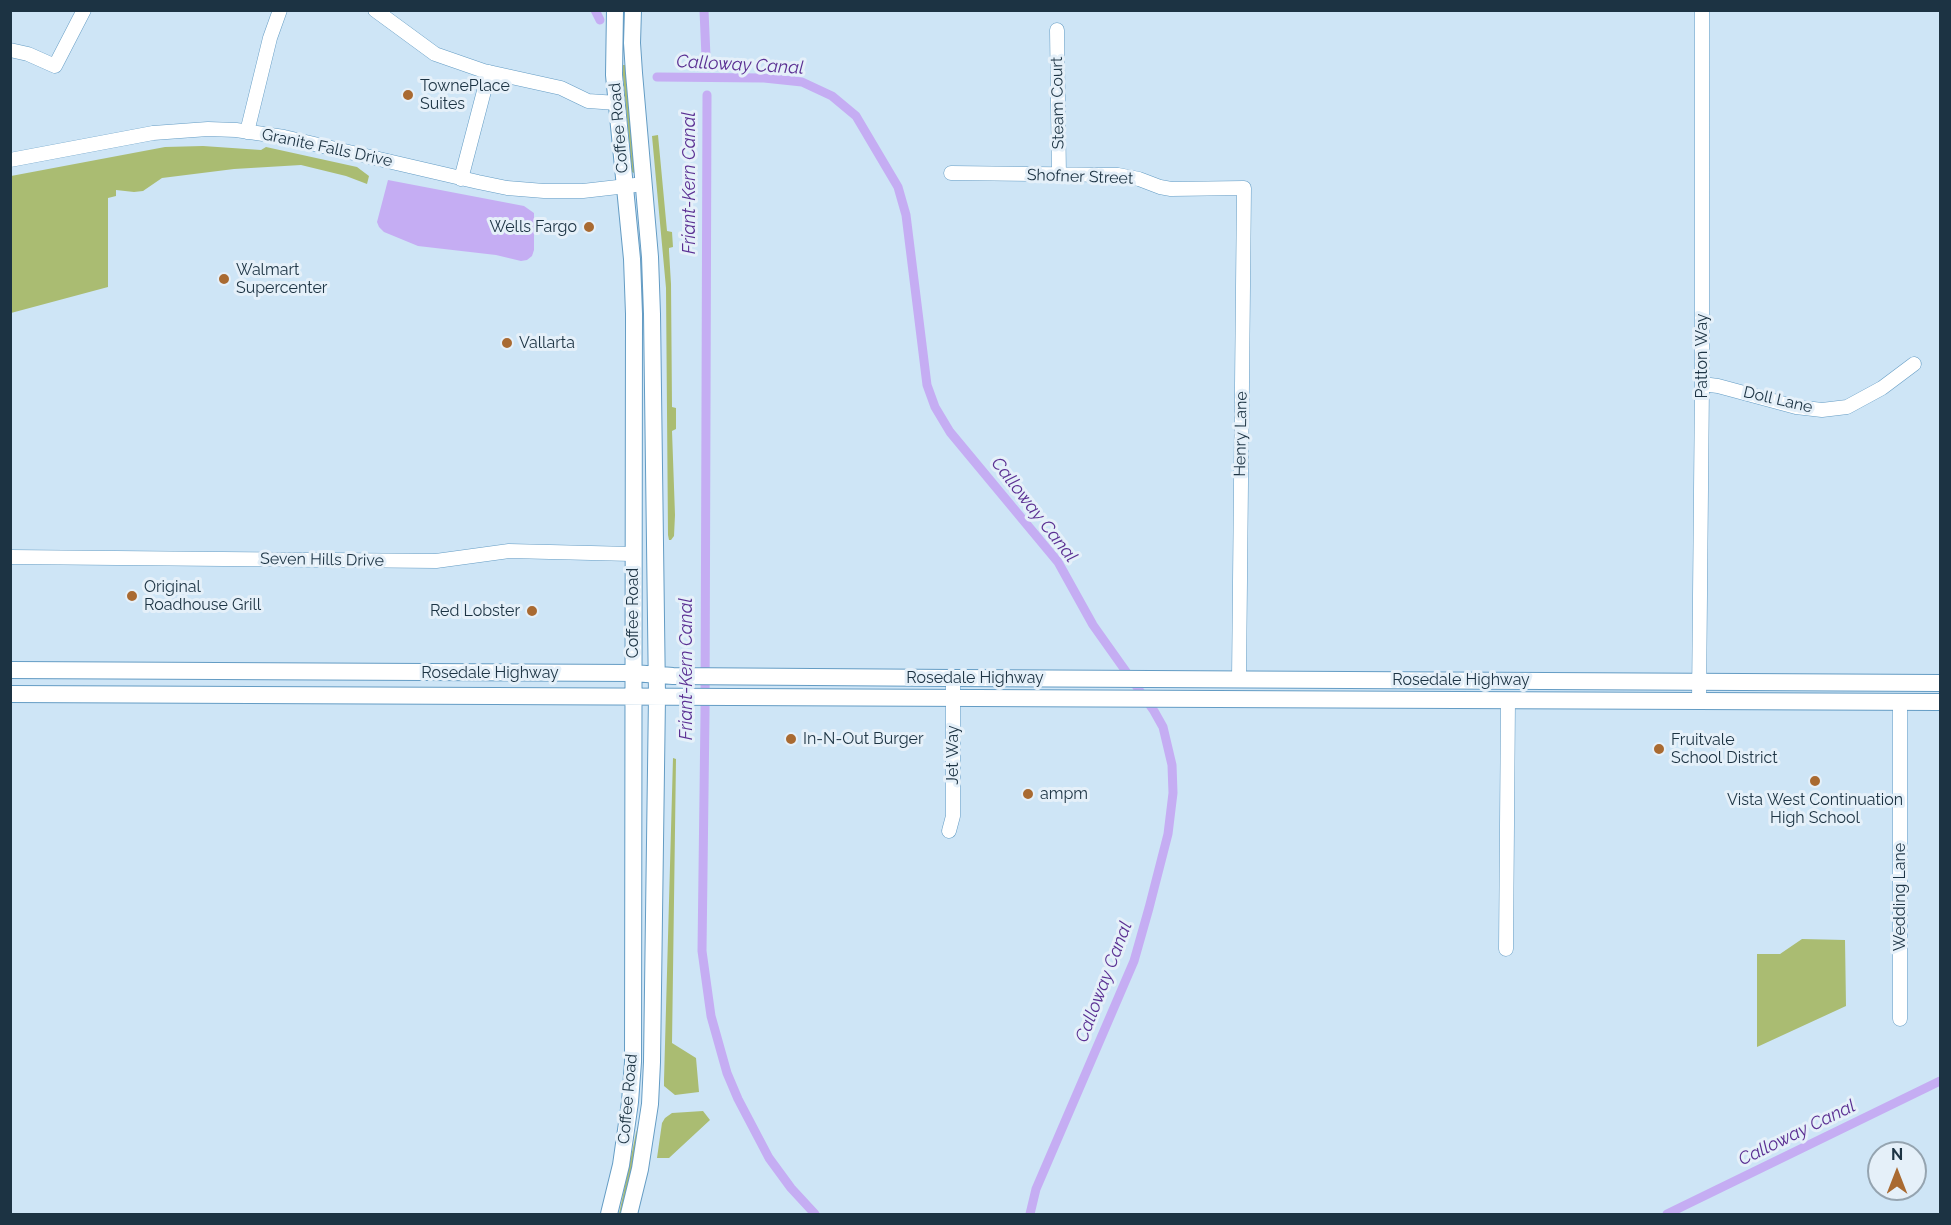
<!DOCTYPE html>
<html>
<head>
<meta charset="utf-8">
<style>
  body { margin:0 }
  #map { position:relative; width:1951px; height:1225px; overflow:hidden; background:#cee5f6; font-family:Raleway,sans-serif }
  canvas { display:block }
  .frame { position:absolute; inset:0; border:12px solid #1c3343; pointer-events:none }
  .north { position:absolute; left:1867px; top:1141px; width:60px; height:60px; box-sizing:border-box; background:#e5f0f9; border:2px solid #95a4b0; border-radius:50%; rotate:0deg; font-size:16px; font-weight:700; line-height:24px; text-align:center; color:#1c3343 }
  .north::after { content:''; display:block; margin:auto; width:21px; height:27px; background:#a96a31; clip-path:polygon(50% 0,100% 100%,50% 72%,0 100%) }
</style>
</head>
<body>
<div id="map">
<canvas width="1951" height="1225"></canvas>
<div class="frame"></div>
<div class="north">N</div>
</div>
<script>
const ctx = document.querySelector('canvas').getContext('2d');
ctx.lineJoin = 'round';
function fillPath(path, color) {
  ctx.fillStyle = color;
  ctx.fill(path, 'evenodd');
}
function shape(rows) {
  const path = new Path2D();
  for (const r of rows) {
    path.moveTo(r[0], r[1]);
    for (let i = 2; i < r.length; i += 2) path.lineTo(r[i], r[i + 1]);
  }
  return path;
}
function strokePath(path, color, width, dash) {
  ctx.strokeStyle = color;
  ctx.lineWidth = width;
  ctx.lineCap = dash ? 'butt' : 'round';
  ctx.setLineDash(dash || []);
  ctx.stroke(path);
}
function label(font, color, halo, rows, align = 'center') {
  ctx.font = font + ' Raleway,sans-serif';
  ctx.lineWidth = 6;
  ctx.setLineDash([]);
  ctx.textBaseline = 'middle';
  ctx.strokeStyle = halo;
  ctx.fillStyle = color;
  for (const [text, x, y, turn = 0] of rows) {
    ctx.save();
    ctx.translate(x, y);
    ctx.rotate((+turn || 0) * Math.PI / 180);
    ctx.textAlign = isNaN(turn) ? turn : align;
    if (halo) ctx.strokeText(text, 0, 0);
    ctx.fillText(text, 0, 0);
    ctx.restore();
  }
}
const green = shape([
  [622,65,628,65,637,165,634,173,632,172],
  [658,135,667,231,672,232,673,247,669,248,669,251,671,284,672,407,676,408,676,429,672,431,675,515,674,536,671,540,669,540,668,535,666,288,652,136],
  [203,146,261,150,266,147,357,167,369,176,367,184,346,176,301,165,234,169,162,178,143,191,134,192,116,190,116,196,108,198,108,287,11,313,11,176,165,147],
  [673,758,676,759,672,1043,696,1058,699,1092,675,1095,664,1086,664,1080],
  [1802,939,1845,940,1846,1006,1757,1047,1757,954,1780,954],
  [703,1111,710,1120,669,1158,657,1158,662,1123,665,1118,672,1113],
  [641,1117,624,1214,619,1214,636,1133]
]);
const water = shape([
  [388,180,524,206,534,213,534,250,532,256,527,260,521,261,496,255,418,246,384,232,379,227,377,222]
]);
const canal = shape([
  [595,10,600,20],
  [704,10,706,57],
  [657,77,764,78,802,82,832,96,856,116,898,187,906,215,927,385,935,407,950,432,1058,562,1093,625,1154,711,1163,727,1172,765,1173,793,1168,834,1149,908,1134,961,1036,1189,1030,1214],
  [707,95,705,714,702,951,711,1016,727,1073,738,1099,769,1158,791,1188,815,1214],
  [1667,1214,1940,1081]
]);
const minor = shape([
  [375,10,435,54,484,71,561,88,588,101,617,103],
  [1057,30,1059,176],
  [10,50,28,54,55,66,84,10],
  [247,132,270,38,280,10],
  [10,160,153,133,208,129,236,130,284,137,478,182,507,188,544,191,583,191,644,184],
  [951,173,1118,175,1139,179,1160,187,1171,189,1244,188,1239,679],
  [461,179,489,72],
  [1702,384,1718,386,1796,407,1822,410,1847,407,1882,388,1914,364],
  [10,557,436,561,509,551,632,554],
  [1699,701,1702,384,1702,10],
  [1900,702,1900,1019],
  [949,831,953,816,953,678],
  [1506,949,1508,700]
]);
const major = shape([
  [10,670,633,673,673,676,953,678,1940,683],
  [10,694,1940,702],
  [609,1214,621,1165,630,1102,633,1062,634,314,632,259,614,75,615,10],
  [629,1214,640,1169,650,1104,652,1062,657,696,652,314,650,257,634,73,632,43,633,10]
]);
const markers = [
  [408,95,6,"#a96a31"],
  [589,227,6,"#a96a31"],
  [224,279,6,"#a96a31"],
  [507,343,6,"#a96a31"],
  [132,596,6,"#a96a31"],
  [532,611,6,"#a96a31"],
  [791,739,6,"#a96a31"],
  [1659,749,6,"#a96a31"],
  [1815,781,6,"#a96a31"],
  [1028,794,6,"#a96a31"]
];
const poiNames = [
  ["TownePlace",420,86],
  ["Suites",420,104],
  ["Wells Fargo",577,227,"right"],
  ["Walmart",236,270],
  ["Supercenter",236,288],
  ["Vallarta",519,343],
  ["Original",144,587],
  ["Roadhouse Grill",144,605],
  ["Red Lobster",520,611,"right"],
  ["In-N-Out Burger",803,739],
  ["Fruitvale",1671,740],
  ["School District",1671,758],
  ["ampm",1040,794],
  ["Vista West Continuation",1815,800,"center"],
  ["High School",1815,818,"center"]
];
const streetNames = [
  ["Steam Court",1058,103,-91],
  ["Coffee Road",619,128,-95],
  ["Granite Falls Drive",327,148,12],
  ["Shofner Street",1080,177,2],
  ["Patton Way",1702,356,-90],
  ["Doll Lane",1778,400,13],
  ["Henry Lane",1241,434,-89],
  ["Seven Hills Drive",322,560,1],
  ["Coffee Road",633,613,-90],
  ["Rosedale Highway",490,673],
  ["Rosedale Highway",975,678],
  ["Rosedale Highway",1461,680],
  ["Jet Way",953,755,-90],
  ["Wedding Lane",1900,897,-90],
  ["Coffee Road",628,1099,-85]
];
const waterNames = [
  ["Calloway Canal",740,65,3],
  ["Friant-Kern Canal",690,183,-90],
  ["Calloway Canal",1034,510,52],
  ["Friant-Kern Canal",687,669,-90],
  ["Calloway Canal",1104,982,-69],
  ["Calloway Canal",1797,1133,-26]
];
fillPath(green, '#aabc72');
fillPath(water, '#c5adf3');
strokePath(canal, '#c5adf3', 9);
strokePath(minor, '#649cc4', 15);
strokePath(major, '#649cc4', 18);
strokePath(minor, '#fff', 14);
strokePath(major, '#fff', 16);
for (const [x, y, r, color] of markers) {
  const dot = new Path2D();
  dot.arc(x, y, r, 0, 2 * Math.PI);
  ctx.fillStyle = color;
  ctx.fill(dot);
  strokePath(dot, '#e5f0f9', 2);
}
label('16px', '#1c3343', '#e5f0f9', poiNames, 'left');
label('16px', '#1c3343', '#e5f0f9', streetNames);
label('italic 18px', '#5b3093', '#e5f0f9', waterNames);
</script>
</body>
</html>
